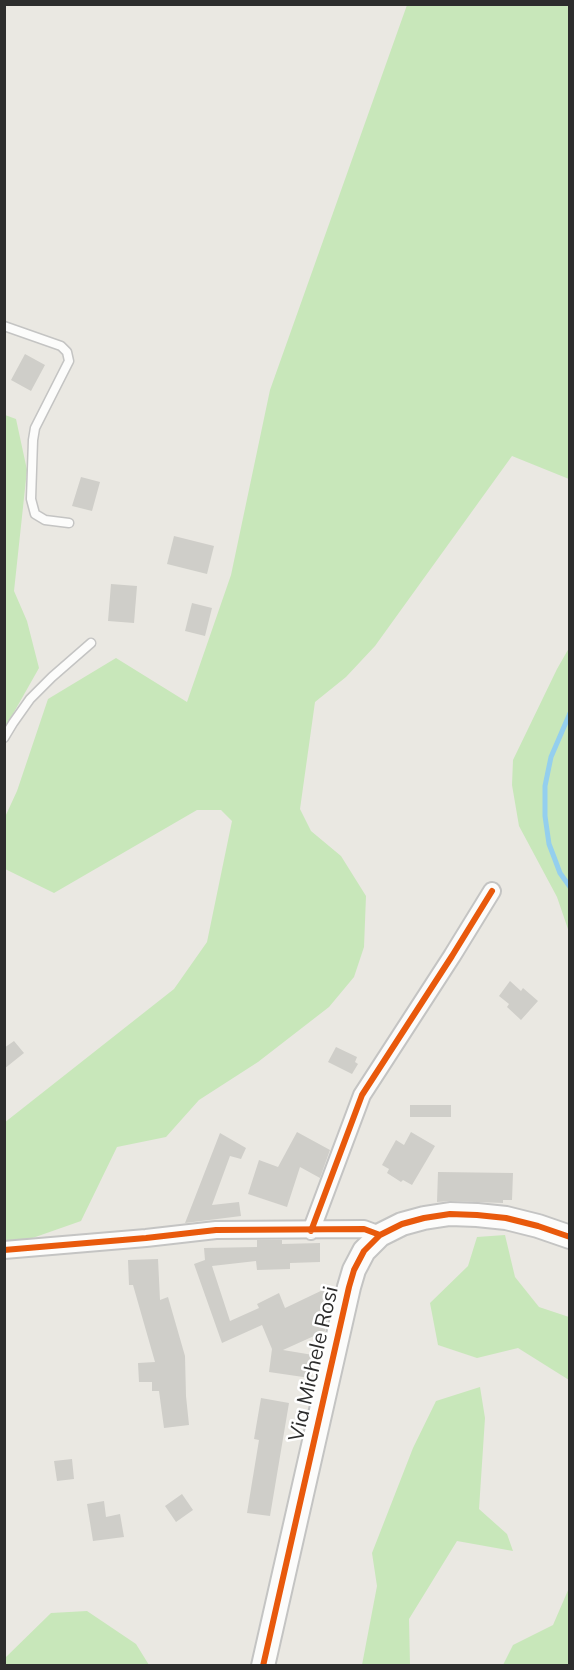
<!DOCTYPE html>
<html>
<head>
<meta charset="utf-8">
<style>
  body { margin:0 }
  #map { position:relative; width:574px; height:1670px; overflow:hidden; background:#eae8e2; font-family:Mulish,sans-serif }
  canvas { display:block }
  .frame { position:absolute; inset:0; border:6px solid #2d2d2d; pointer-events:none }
</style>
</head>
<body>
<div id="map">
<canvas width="574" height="1670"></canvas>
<div class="frame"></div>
</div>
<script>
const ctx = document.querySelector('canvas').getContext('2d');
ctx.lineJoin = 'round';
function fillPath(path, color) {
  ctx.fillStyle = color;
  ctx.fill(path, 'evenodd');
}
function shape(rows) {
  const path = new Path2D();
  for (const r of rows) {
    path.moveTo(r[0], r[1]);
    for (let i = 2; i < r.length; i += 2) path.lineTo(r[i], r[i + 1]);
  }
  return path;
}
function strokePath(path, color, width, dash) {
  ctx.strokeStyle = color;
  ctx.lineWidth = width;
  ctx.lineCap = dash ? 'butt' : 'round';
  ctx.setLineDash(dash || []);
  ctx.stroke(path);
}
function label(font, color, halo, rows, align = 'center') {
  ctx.font = font + ' Mulish,sans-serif';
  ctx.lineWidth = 5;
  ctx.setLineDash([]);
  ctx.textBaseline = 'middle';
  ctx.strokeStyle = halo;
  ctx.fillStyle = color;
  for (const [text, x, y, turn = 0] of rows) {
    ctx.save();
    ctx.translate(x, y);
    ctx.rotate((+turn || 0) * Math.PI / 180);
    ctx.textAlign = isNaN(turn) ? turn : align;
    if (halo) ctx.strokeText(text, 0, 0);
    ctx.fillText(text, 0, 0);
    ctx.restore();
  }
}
const green = shape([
  [407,5,569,5,569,479,512,456,375,646,346,677,315,702,300,809,311,831,341,856,366,896,364,947,354,977,329,1007,258,1062,199,1100,166,1137,117,1147,81,1221,24,1241,5,1240,4,1123,174,989,207,942,232,821,221,810,197,810,54,893,5,869,5,817,17,791,48,699,116,658,187,702,231,575,270,390],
  [5,415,16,419,27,470,14,591,27,621,39,668,5,728],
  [569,648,570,648,569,932,557,897,519,826,512,785,513,760,557,669],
  [505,1235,515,1277,539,1307,569,1317,569,1380,518,1348,477,1358,438,1345,430,1303,468,1266,477,1237],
  [480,1387,485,1418,479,1509,507,1534,513,1551,457,1541,409,1619,410,1665,362,1665,377,1586,372,1553,413,1448,436,1401],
  [569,1588,569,1665,503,1665,513,1645,553,1625],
  [87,1611,136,1644,149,1665,5,1665,5,1658,51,1613]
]);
const stream = shape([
  [570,713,551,757,545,786,545,816,549,844,554,857,560,873,570,887]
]);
const building = shape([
  [25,354,45,365,31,391,11,380],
  [81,477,100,482,92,511,72,506],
  [174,536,214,546,207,574,167,564],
  [111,584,137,586,134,623,108,621],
  [192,603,212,608,205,636,185,631],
  [510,981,521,991,523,988,538,1001,521,1020,507,1007,509,1004,499,996],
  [14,1041,24,1053,4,1069,4,1048],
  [336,1047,357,1057,355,1062,358,1064,352,1074,328,1062],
  [410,1105,451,1105,451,1117,410,1117],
  [297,1132,330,1150,320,1178,300,1167,287,1207,248,1194,259,1160,278,1167],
  [411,1132,435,1146,412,1185,403,1180,401,1182,387,1173,389,1169,382,1165,396,1140,404,1145],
  [220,1133,246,1148,241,1159,230,1156,212,1205,239,1202,241,1216,185,1223],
  [438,1172,513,1173,512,1200,503,1200,503,1203,450,1201,437,1202],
  [257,1240,282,1240,282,1244,320,1243,320,1262,290,1263,290,1269,257,1270,256,1261,212,1266,230,1321,259,1308,257,1304,279,1293,285,1308,327,1288,332,1301,325,1331,283,1350,313,1355,310,1378,269,1372,272,1349,262,1325,222,1343,194,1264,205,1260,204,1248,257,1247],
  [158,1259,160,1300,168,1297,185,1356,186,1396,189,1425,164,1428,159,1391,152,1391,152,1382,139,1382,138,1363,155,1362,133,1285,129,1285,128,1260],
  [261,1398,289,1403,270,1516,247,1513,259,1440,254,1439],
  [72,1459,74,1479,57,1481,54,1461],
  [182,1494,193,1510,176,1522,165,1506],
  [104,1501,106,1517,120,1514,124,1537,93,1541,87,1504]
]);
const lane = shape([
  [4,326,61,346,67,352,69,361,35,428,33,440,31,499,35,514,45,520,69,523],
  [4,738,13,723,30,699,52,677,91,643]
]);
const street = shape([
  [311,1231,362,1095,452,956,492,891],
  [4,1250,146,1238,216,1230,364,1229,380,1235]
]);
const secondary = shape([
  [263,1666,349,1287,354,1270,364,1251,380,1235,402,1224,424,1218,450,1214,477,1215,506,1218,538,1226,570,1237]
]);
const cycleway = shape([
  [311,1231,362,1095,452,956,492,891],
  [4,1250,146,1238,216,1230,364,1229,380,1235],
  [263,1666,349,1287,354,1270,364,1251,380,1235,402,1224,424,1218,450,1214,477,1215,506,1218,538,1226,570,1237]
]);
const streetNames = [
  ["Via Michele Rosi",314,1364,-77]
];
fillPath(green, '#c8e7ba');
strokePath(stream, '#94cfee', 5);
fillPath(building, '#cfcec9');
strokePath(lane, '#c4c4c3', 11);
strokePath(street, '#c4c4c3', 20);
strokePath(secondary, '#c4c4c3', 26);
strokePath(lane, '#fcfcfb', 8);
strokePath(street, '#fcfcfb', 16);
strokePath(secondary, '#fcfcfb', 22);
strokePath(cycleway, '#e8590c', 6);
label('21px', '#2d2d2d', '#fff', streetNames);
</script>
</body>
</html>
